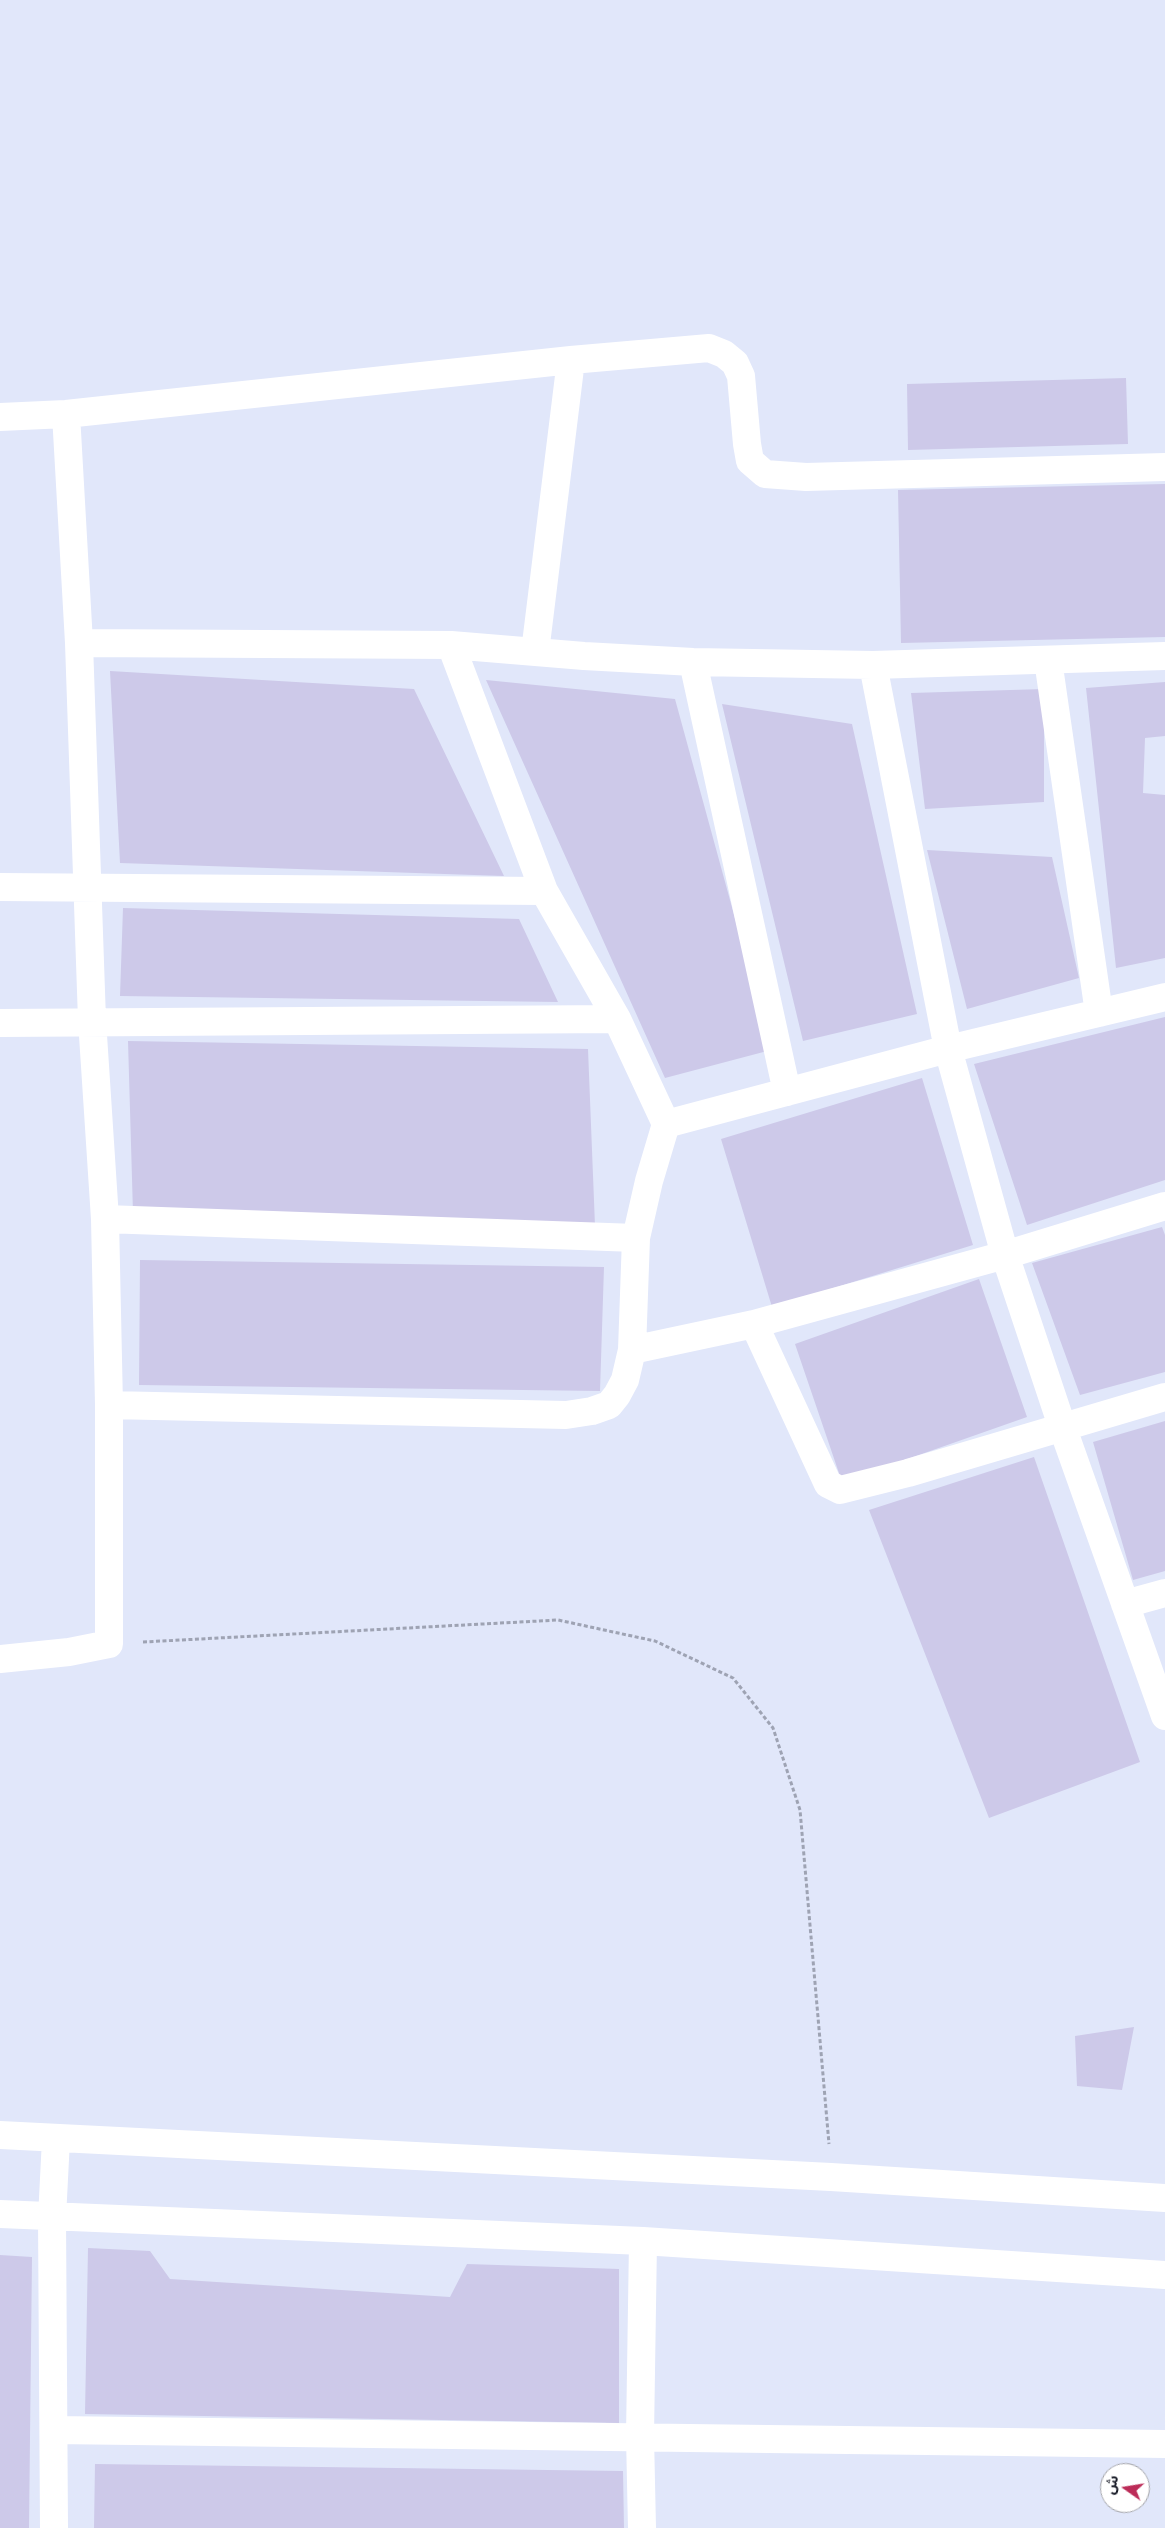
<!DOCTYPE html>
<html>
<head>
<meta charset="utf-8">
<style>
  body { margin:0 }
  #map { position:relative; width:1165px; height:2528px; overflow:hidden; background:#e1e7fa; font-family:Cabin,"Noto Sans Arabic",sans-serif }
  canvas { display:block }
  .north { position:absolute; left:1100px; top:2463px; width:50px; height:50px; box-sizing:border-box; background:#fff; border:1px solid #a3a4a9; border-radius:50%; rotate:283deg; font-size:14px; font-weight:700; line-height:20px; text-align:center; color:#191c28 }
  .north::after { content:''; display:block; margin:auto; width:18px; height:22px; background:#bc2c58; clip-path:polygon(50% 0,100% 100%,50% 72%,0 100%) }
</style>
</head>
<body>
<div id="map">
<canvas width="1165" height="2528"></canvas>
<div class="north">ش</div>
</div>
<script>
const ctx = document.querySelector('canvas').getContext('2d');
ctx.lineJoin = 'round';
function fillPath(path, color) {
  ctx.fillStyle = color;
  ctx.fill(path, 'evenodd');
}
function shape(rows) {
  const path = new Path2D();
  for (const r of rows) {
    path.moveTo(r[0], r[1]);
    for (let i = 2; i < r.length; i += 2) path.lineTo(r[i], r[i + 1]);
  }
  return path;
}
function strokePath(path, color, width, dash) {
  ctx.strokeStyle = color;
  ctx.lineWidth = width;
  ctx.lineCap = dash ? 'butt' : 'round';
  ctx.setLineDash(dash || []);
  ctx.stroke(path);
}
const building = shape([
  [1126,378,1128,444,908,450,907,384],
  [1165,484,1165,637,901,643,898,490],
  [110,671,414,689,504,876,120,863],
  [486,680,675,699,771,1050,665,1078],
  [1165,682,1165,736,1145,738,1143,793,1165,795,1165,958,1116,968,1086,688],
  [1044,689,1044,802,925,809,911,693],
  [722,704,852,724,917,1014,803,1041],
  [927,850,1052,857,1079,978,967,1009],
  [123,908,519,919,558,1002,120,996],
  [1165,1017,1165,1180,1027,1225,974,1064],
  [128,1041,588,1049,595,1226,133,1213],
  [922,1078,973,1245,772,1307,721,1139],
  [1162,1227,1165,1235,1165,1372,1080,1395,1032,1263],
  [140,1260,604,1267,600,1391,139,1385],
  [979,1279,1027,1417,842,1482,795,1344],
  [1165,1421,1165,1571,1133,1580,1093,1442],
  [1034,1457,1140,1762,989,1818,869,1510],
  [1134,2027,1122,2090,1077,2086,1075,2036],
  [88,2248,150,2251,170,2279,450,2297,467,2264,619,2269,619,2423,85,2414],
  [0,2255,32,2257,29,2528,0,2528],
  [95,2464,623,2471,624,2528,94,2528]
]);
const path = shape([
  [143,1642,558,1620,655,1641,733,1678,773,1728,800,1810,829,2144]
]);
const minor = shape([
  [0,417,66,414,571,360,709,348,724,354,735,363,741,376,747,444,750,461,765,474,806,477,1165,467],
  [79,643,451,645,584,656,693,662,873,665,1165,656],
  [535,652,571,360],
  [1048,660,1099,1013],
  [693,662,787,1092],
  [873,665,948,1049,1005,1255,1062,1426,1165,1716],
  [0,887,544,891],
  [0,1023,617,1019],
  [666,1124,948,1049,1165,997],
  [105,1219,636,1238],
  [754,1324,828,1484,840,1490,908,1473,1165,1397],
  [632,1350,754,1324,1005,1255,1165,1206],
  [109,1405,566,1415,592,1411,609,1405,617,1395,625,1380,632,1350,636,1238,649,1181,666,1124,617,1019,544,891,451,645],
  [1125,1604,1165,1593],
  [0,1659,69,1652,109,1644,109,1405,105,1219,92,1020,79,643,66,414],
  [0,2135,831,2177,1165,2198],
  [0,2214,643,2241,1165,2275],
  [54,2430,1165,2444],
  [54,2528,52,2218,56,2139],
  [642,2528,640,2436,643,2241]
]);
fillPath(building, '#cdc9e9');
strokePath(path, '#9ea3b3', 3, [4, 2.5]);
strokePath(minor, '#fff', 28);
</script>
</body>
</html>
